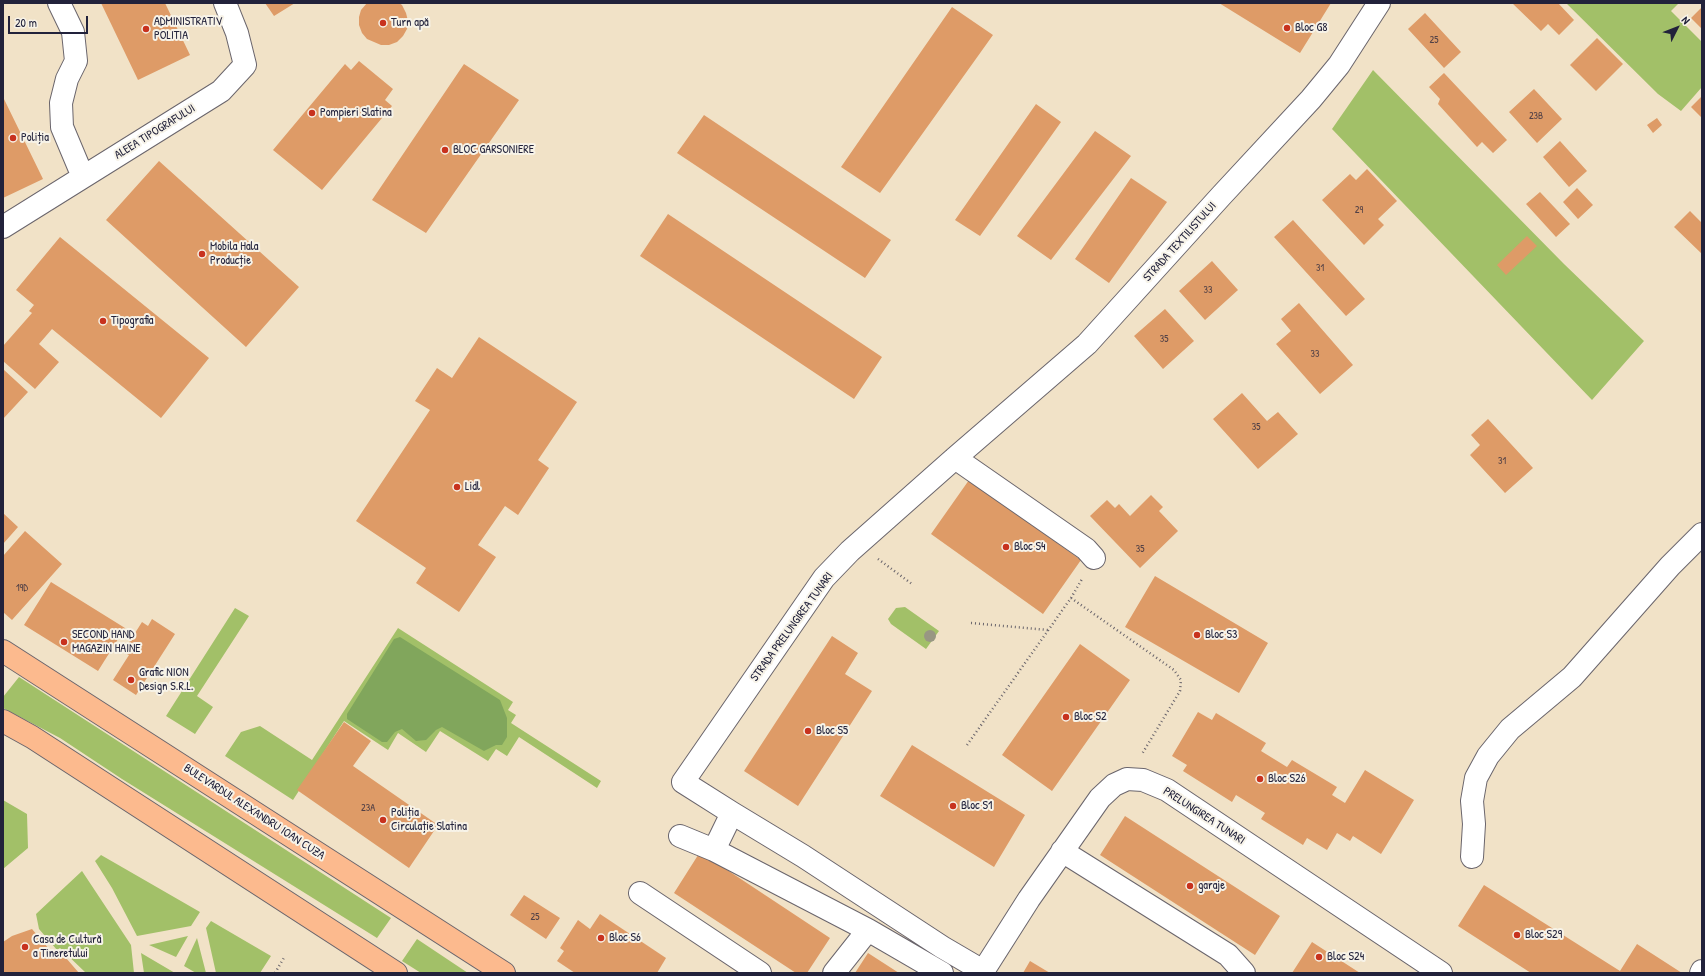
<!DOCTYPE html>
<html>
<head>
<meta charset="utf-8">
<style>
  body { margin:0 }
  #map { position:relative; width:1705px; height:976px; overflow:hidden; background:#f1e2c7; font-family:"Patrick Hand",sans-serif }
  canvas { display:block }
  .frame { position:absolute; inset:0; border:4px solid #22223b; pointer-events:none }
  .north { position:absolute; left:1657px; top:8px; width:40px; height:40px; -webkit-text-stroke:3px #f7f3e8; paint-order:stroke; rotate:48deg; font-size:11px; font-weight:700; line-height:16px; text-align:center; color:#22223b }
  .north::after { content:''; display:block; margin:auto; width:14px; height:18px; background:#22223b; clip-path:polygon(50% 0,100% 100%,50% 72%,0 100%) }
  .scale { position:absolute; left:8px; top:16px; width:80px; height:18px; box-sizing:border-box; border:2px solid #22223b; border-top:0; padding-left:5px; font-size:12px; line-height:14px; white-space:nowrap; color:#22223b; -webkit-text-stroke:3px #f7f3e8; paint-order:stroke }
</style>
</head>
<body>
<div id="map">
<canvas width="1705" height="976"></canvas>
<div class="frame"></div>
<div class="north">N</div>
<div class="scale">20 m</div>
</div>
<script>
const ctx = document.querySelector('canvas').getContext('2d');
ctx.lineJoin = 'round';
function fillPath(path, color) {
  ctx.fillStyle = color;
  ctx.fill(path, 'evenodd');
}
function shape(rows) {
  const path = new Path2D();
  for (const r of rows) {
    path.moveTo(r[0], r[1]);
    for (let i = 2; i < r.length; i += 2) path.lineTo(r[i], r[i + 1]);
  }
  return path;
}
function strokePath(path, color, width, dash) {
  ctx.strokeStyle = color;
  ctx.lineWidth = width;
  ctx.lineCap = dash ? 'butt' : 'round';
  ctx.setLineDash(dash || []);
  ctx.stroke(path);
}
function label(font, color, halo, rows, align = 'center') {
  ctx.font = font + ' "Patrick Hand",sans-serif';
  ctx.lineWidth = 4;
  ctx.setLineDash([]);
  ctx.textBaseline = 'middle';
  ctx.strokeStyle = halo;
  ctx.fillStyle = color;
  for (const [text, x, y, turn = 0] of rows) {
    ctx.save();
    ctx.translate(x, y);
    ctx.rotate((+turn || 0) * Math.PI / 180);
    ctx.textAlign = isNaN(turn) ? turn : align;
    if (halo) ctx.strokeText(text, 0, 0);
    ctx.fillText(text, 0, 0);
    ctx.restore();
  }
}
const green = shape([
  [1566,3,1679,3,1671,11,1702,42,1702,87,1681,111,1658,94],
  [1373,70,1564,264,1644,341,1592,400,1332,129],
  [905,607,939,631,926,649,891,624,888,619,896,608],
  [235,608,249,616,197,696,213,707,195,734,166,716],
  [398,628,513,702,508,710,516,715,511,723,601,781,597,788,519,737,507,756,496,749,488,761,440,731,426,752,398,733,388,750,344,721,293,800,225,756,241,732,260,726,312,760],
  [19,677,391,918,377,938,122,779,60,738,3,708,3,697],
  [3,800,27,814,28,848,3,869],
  [101,855,200,912,191,926,137,936,112,888,95,861],
  [82,871,131,945,134,973,86,973,60,948,57,950,39,929,36,914],
  [211,921,271,956,260,973,216,973,206,928],
  [188,936,176,957,149,945],
  [197,938,206,973,196,973,184,966],
  [417,939,468,973,421,973,402,961],
  [141,953,175,973,144,973]
]);
const forest = shape([
  [400,637,500,700,507,718,507,737,502,745,496,745,484,751,442,727,436,730,426,740,416,741,402,729,395,732,387,742,382,742,347,719,347,714,394,639]
]);
const building = shape([
  [101,3,165,3,190,55,138,80],
  [265,3,295,3,274,16],
  [367,3,399,3,402,5,406,13,408,21,407,29,403,36,397,42,389,45,381,45,367,39,362,33,359,25,359,17,361,10],
  [1219,3,1331,3,1300,53],
  [1512,3,1558,3,1574,20,1559,35,1548,24,1541,31],
  [952,7,993,35,880,193,841,167],
  [1702,7,1702,29,1691,18],
  [1425,13,1461,52,1444,68,1408,29],
  [1597,38,1623,64,1596,91,1570,65],
  [359,61,393,89,385,100,392,106,322,190,273,150,345,64,351,70],
  [464,64,519,100,426,233,372,200],
  [1444,73,1507,140,1493,153,1482,142,1477,147,1438,104,1440,99,1429,87],
  [1534,89,1562,119,1537,143,1509,112],
  [1702,96,1702,118,1691,107],
  [3,97,43,179,3,198],
  [1036,104,1061,122,980,236,955,220],
  [704,115,891,240,865,278,677,153],
  [1657,118,1662,125,1653,133,1647,125],
  [1095,131,1131,156,1051,260,1017,236],
  [1560,141,1587,171,1569,187,1543,157],
  [159,161,299,287,246,347,106,220],
  [1367,169,1397,201,1378,219,1384,225,1364,245,1322,200,1350,174,1356,180],
  [1131,178,1167,202,1109,283,1075,259],
  [1577,188,1593,205,1578,219,1563,202],
  [1540,192,1570,224,1556,237,1526,204],
  [1690,211,1702,223,1702,254,1674,227],
  [668,214,882,357,854,399,640,256],
  [1293,220,1365,299,1346,316,1274,237],
  [1527,236,1537,246,1506,275,1497,265],
  [60,237,209,358,161,418,52,329,39,344,59,362,35,389,3,361,3,346,32,313,29,311,34,305,16,290],
  [1212,261,1238,290,1205,320,1179,291],
  [1299,303,1353,365,1320,394,1276,344,1291,331,1281,319],
  [1165,309,1194,341,1163,369,1134,336],
  [479,337,577,402,538,460,549,468,518,515,505,506,478,545,496,557,459,612,416,583,426,568,356,521,430,410,415,401,437,368,452,378],
  [3,369,28,392,3,419],
  [1242,393,1267,421,1278,412,1298,434,1258,469,1213,419],
  [1488,419,1533,468,1505,493,1470,455,1480,445,1471,435],
  [969,480,1081,560,1043,614,931,534],
  [1151,495,1163,507,1159,511,1178,531,1140,568,1090,516,1107,500,1115,508,1119,504,1130,516],
  [3,513,18,527,3,544],
  [25,531,62,564,12,620,3,612,3,556],
  [1155,576,1268,643,1239,693,1125,627],
  [51,582,125,628,98,671,24,625],
  [152,619,175,634,136,695,113,680,129,655,123,652,142,622,148,626],
  [832,636,858,653,845,674,872,691,798,806,744,771],
  [1080,644,1130,680,1052,791,1002,755],
  [1198,712,1212,720,1216,713,1266,743,1261,751,1287,767,1292,760,1337,787,1332,795,1345,803,1365,770,1414,800,1381,854,1353,836,1350,841,1337,833,1327,850,1307,838,1303,845,1261,819,1265,813,1236,795,1232,802,1183,771,1187,765,1172,756],
  [344,722,371,741,353,766,438,825,409,868,297,790],
  [912,745,1025,815,994,867,880,796],
  [1125,816,1280,916,1255,955,1100,855],
  [700,852,830,938,807,973,796,973,674,893],
  [1484,885,1620,971,1637,944,1682,973,1531,973,1458,926],
  [524,895,560,918,546,939,510,915],
  [600,914,666,958,657,973,575,973,557,961,564,951,560,948,578,920,590,929],
  [32,929,55,956,60,951,79,973,3,973,3,942,12,936],
  [1312,942,1360,973,1292,973],
  [868,953,899,973,855,973],
  [1030,961,1050,973,1023,973]
]);
const path = shape([
  [878,559,912,584],
  [1071,598,1174,670,1181,680,1180,691,1142,754],
  [971,623,1048,630],
  [967,745,1071,598,1082,579],
  [275,973,285,956]
]);
const minor = shape([
  [59,3,73,32,76,61,67,79,61,103,62,127,83,177],
  [3,227,221,91,245,65,237,33,225,3],
  [955,458,1086,549,1094,558],
  [680,836,714,850,868,930,942,973],
  [714,850,732,813],
  [1062,851,1228,955,1244,973],
  [1472,857,1474,824,1472,801,1476,778,1488,756,1510,729,1572,677,1670,566,1702,534],
  [640,893,760,973],
  [983,971,942,947,803,856,732,813,683,782,824,578,850,551,955,458,1087,344,1221,196,1311,99,1339,65,1379,3],
  [834,973,868,930],
  [982,973,1029,899,1100,798,1114,785,1127,779,1143,780,1167,790,1441,973],
  [1701,973,1702,971]
]);
const major = shape([
  [3,651,504,973],
  [3,721,32,737,396,973]
]);
const trees = [
  [930,636]
];
const markers = [
  [383,23,4,"#c8321e"],
  [1287,28,4,"#c8321e"],
  [146,29,4,"#c8321e"],
  [312,113,4,"#c8321e"],
  [13,138,4,"#c8321e"],
  [445,150,4,"#c8321e"],
  [202,254,4,"#c8321e"],
  [103,321,4,"#c8321e"],
  [457,487,4,"#c8321e"],
  [1006,547,4,"#c8321e"],
  [1197,635,4,"#c8321e"],
  [64,642,4,"#c8321e"],
  [131,680,4,"#c8321e"],
  [1066,717,4,"#c8321e"],
  [808,731,4,"#c8321e"],
  [1260,779,4,"#c8321e"],
  [953,806,4,"#c8321e"],
  [383,820,4,"#c8321e"],
  [1190,886,4,"#c8321e"],
  [1517,935,4,"#c8321e"],
  [601,938,4,"#c8321e"],
  [25,947,4,"#c8321e"],
  [1319,957,4,"#c8321e"]
];
const numberNames = [
  ["25",1434,40],
  ["23B",1536,116],
  ["29",1359,210],
  ["31",1320,268],
  ["33",1208,290],
  ["35",1164,339],
  ["33",1315,354],
  ["35",1256,427],
  ["31",1502,461],
  ["35",1140,549],
  ["19D",22,588],
  ["23A",368,808],
  ["25",535,917]
];
const poiNames = [
  ["ADMINISTRATIV",154,22],
  ["POLITIA",154,36],
  ["Turn apă",391,23],
  ["Bloc G8",1295,28],
  ["Pompieri Slatina",320,113],
  ["Poliția",21,138],
  ["BLOC GARSONIERE",453,150],
  ["Mobila Hala",210,247],
  ["Producție",210,261],
  ["Tipografia",111,321],
  ["Lidl",465,487],
  ["Bloc S4",1014,547],
  ["SECOND HAND",72,635],
  ["MAGAZIN HAINE",72,649],
  ["Bloc S3",1205,635],
  ["Grafic NION",139,673],
  ["Design S.R.L.",139,687],
  ["Bloc S2",1074,717],
  ["Bloc S5",816,731],
  ["Bloc S26",1268,779],
  ["Bloc S1",961,806],
  ["Poliția",391,813],
  ["Circulație Slatina",391,827],
  ["garaje",1198,886],
  ["Bloc S29",1525,935],
  ["Bloc S6",609,938],
  ["Casa de Cultură",33,940],
  ["a Tineretului",33,954],
  ["Bloc S24",1327,957]
];
const streetNames = [
  ["ALEEA TIPOGRAFULUI",155,132,-32],
  ["STRADA TEXTILISTULUI",1180,242,-48],
  ["STRADA PRELUNGIREA TUNARI",792,627,-54],
  ["BULEVARDUL ALEXANDRU IOAN CUZA",254,812,33],
  ["PRELUNGIREA TUNARI",1204,816,33]
];
fillPath(green, '#a2c068');
fillPath(forest, '#81a65c');
fillPath(building, '#de9b67');
strokePath(minor, '#6a656c', 24);
strokePath(major, '#6a656c', 24);
strokePath(path, '#6a656c', 2.5, [1, 3]);
strokePath(minor, '#fff', 22);
strokePath(major, '#fcba8e', 22);
ctx.fillStyle = '#989783';
for (const [x, y] of trees) {
  ctx.beginPath();
  ctx.arc(x, y, 6, 0, 2 * Math.PI);
  ctx.fill();
}
for (const [x, y, r, color] of markers) {
  const dot = new Path2D();
  dot.arc(x, y, r, 0, 2 * Math.PI);
  ctx.fillStyle = color;
  ctx.fill(dot);
  strokePath(dot, '#f7f3e8', 1.5);
}
label('10px', '#514046', null, numberNames);
label('12px', '#22223b', '#f7f3e8', poiNames, 'left');
label('12px', '#22223b', '#f7f3e8', streetNames);
</script>
</body>
</html>
